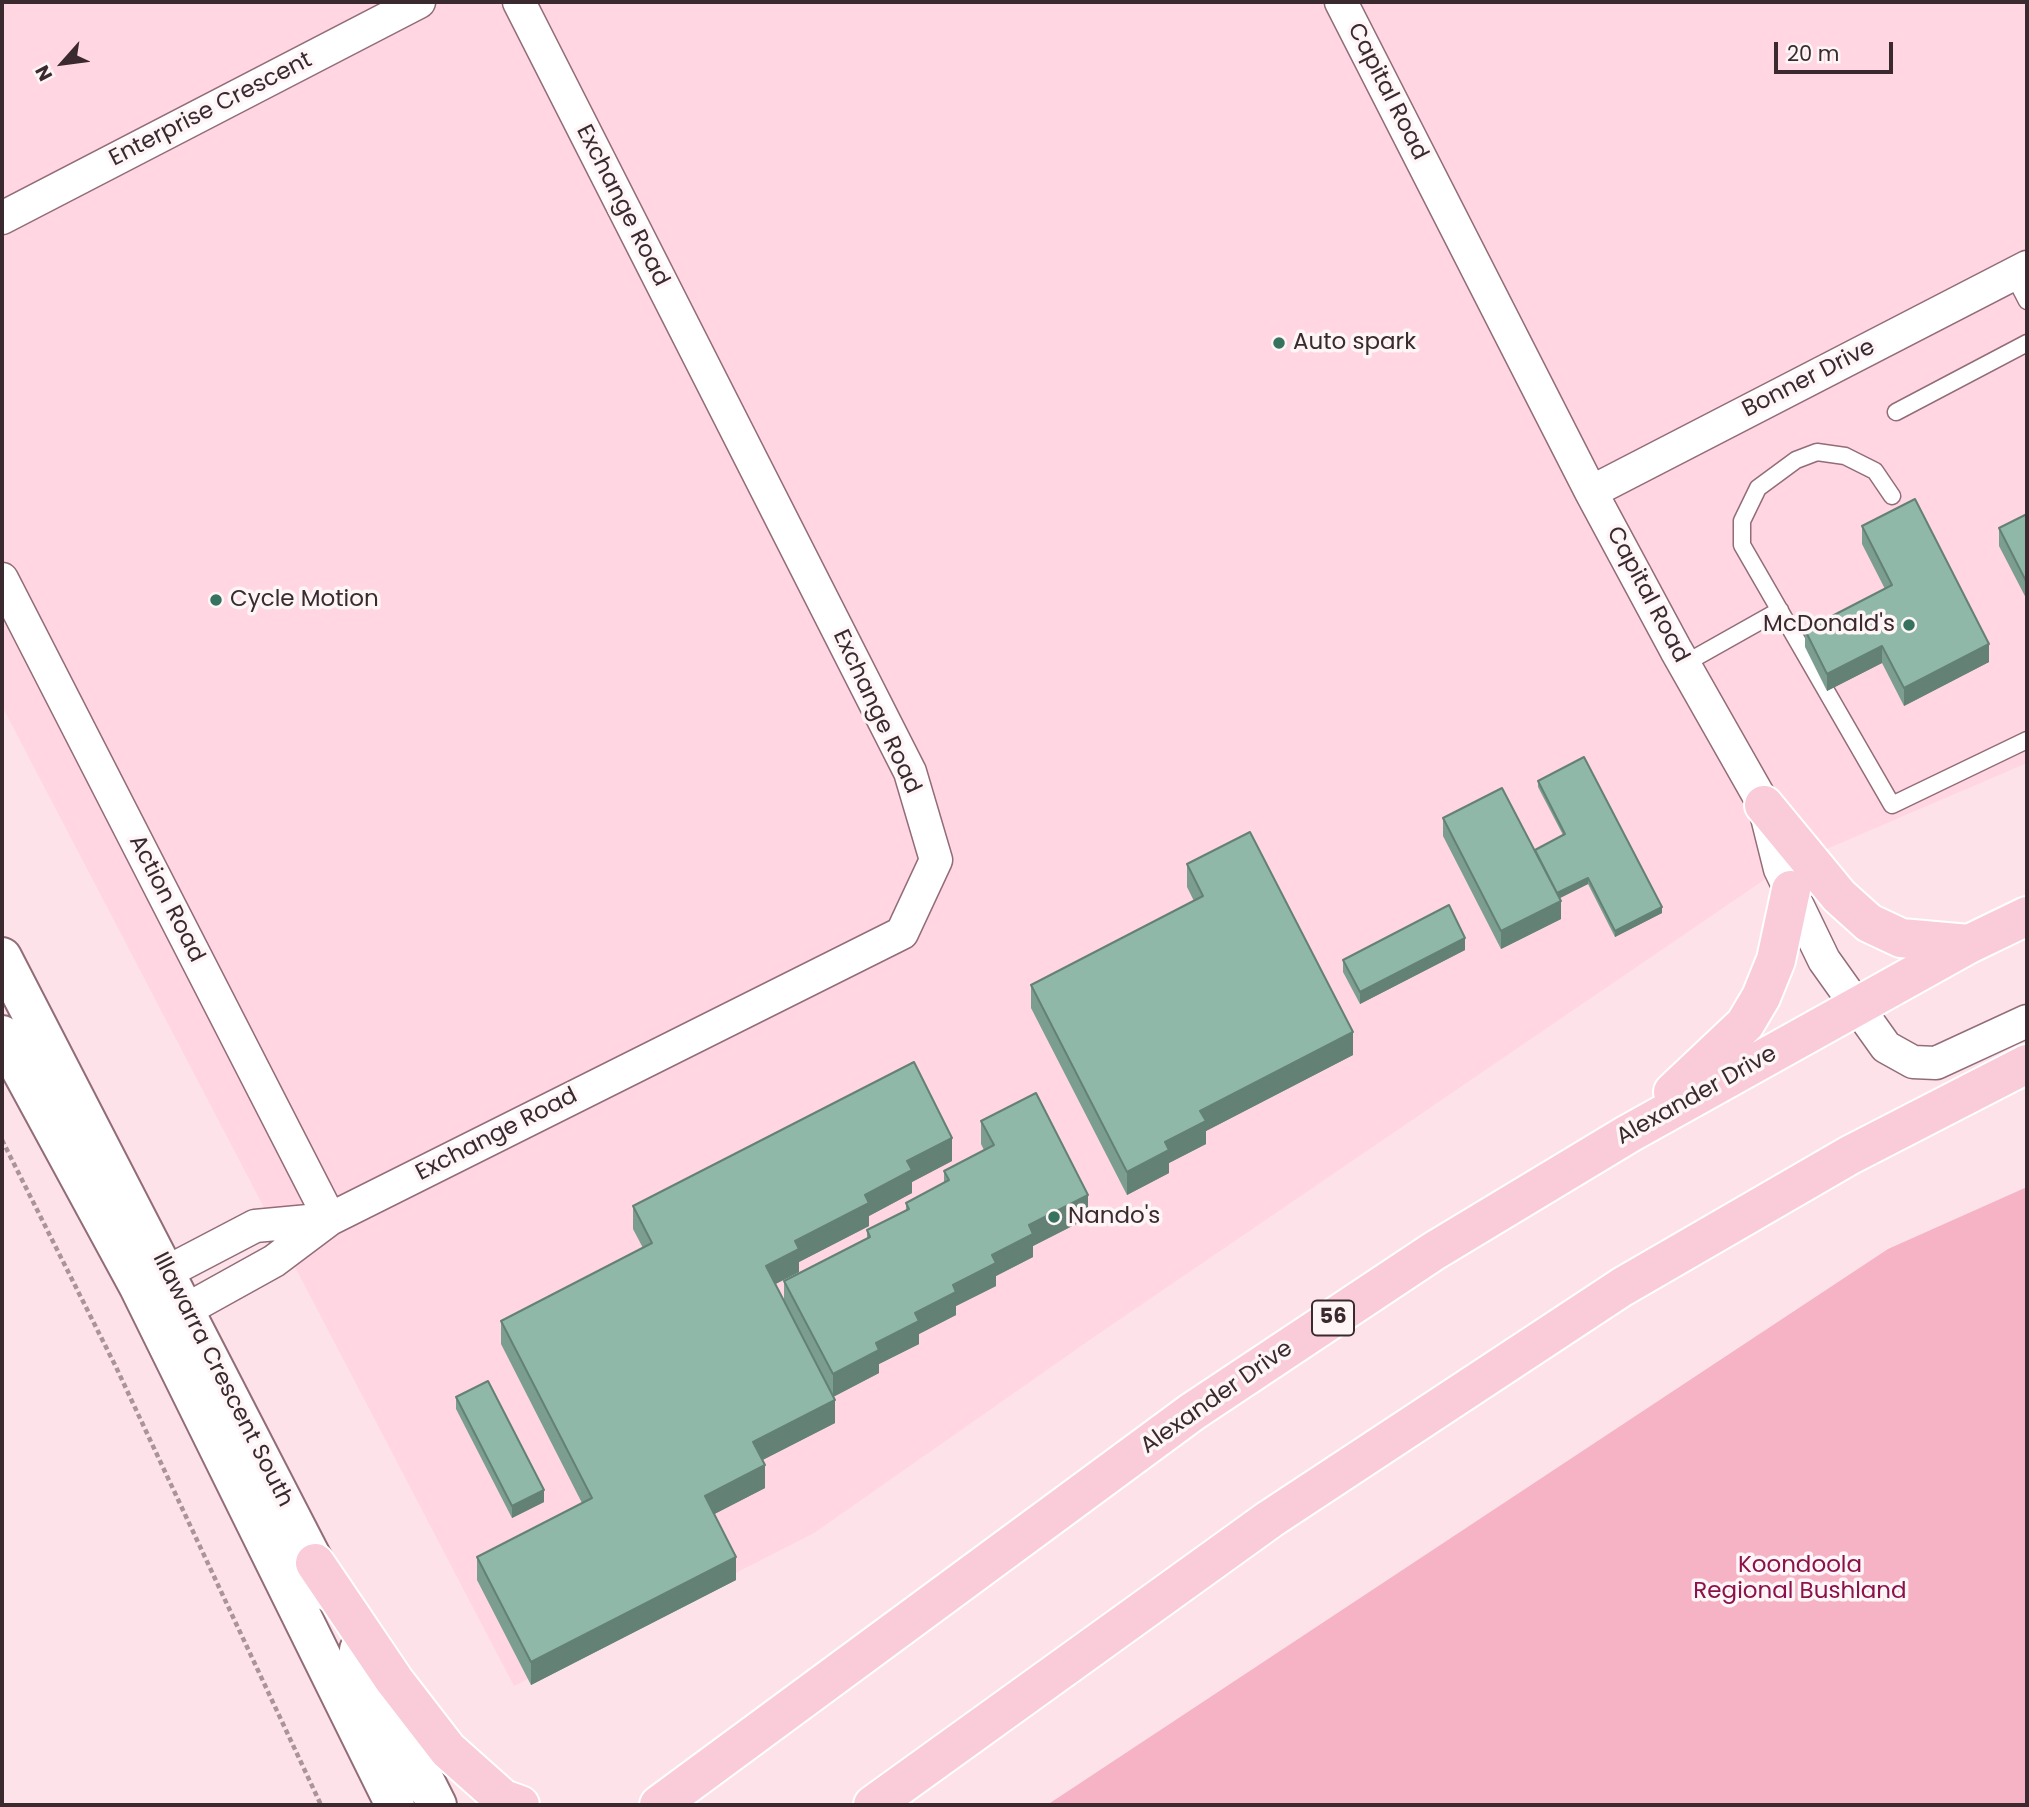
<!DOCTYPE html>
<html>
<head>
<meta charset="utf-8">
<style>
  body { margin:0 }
  #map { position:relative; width:2029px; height:1807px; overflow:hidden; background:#fde3e9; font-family:Poppins,sans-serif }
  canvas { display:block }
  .frame { position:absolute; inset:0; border:4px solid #3a2a2f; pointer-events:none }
  .north { position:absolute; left:28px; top:28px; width:70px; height:70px; -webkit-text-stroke:5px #fef5f7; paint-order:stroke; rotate:242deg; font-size:19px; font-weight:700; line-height:28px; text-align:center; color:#3a2a2f }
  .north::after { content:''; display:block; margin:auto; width:24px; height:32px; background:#3a2a2f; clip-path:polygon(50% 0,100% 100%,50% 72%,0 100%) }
  .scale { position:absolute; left:1774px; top:42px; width:119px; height:32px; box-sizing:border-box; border:4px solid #3a2a2f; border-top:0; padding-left:9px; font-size:21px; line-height:24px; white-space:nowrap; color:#3a2a2f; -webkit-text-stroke:5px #fef5f7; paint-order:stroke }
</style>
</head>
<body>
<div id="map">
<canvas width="2029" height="1807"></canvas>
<div class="frame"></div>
<div class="north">N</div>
<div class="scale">20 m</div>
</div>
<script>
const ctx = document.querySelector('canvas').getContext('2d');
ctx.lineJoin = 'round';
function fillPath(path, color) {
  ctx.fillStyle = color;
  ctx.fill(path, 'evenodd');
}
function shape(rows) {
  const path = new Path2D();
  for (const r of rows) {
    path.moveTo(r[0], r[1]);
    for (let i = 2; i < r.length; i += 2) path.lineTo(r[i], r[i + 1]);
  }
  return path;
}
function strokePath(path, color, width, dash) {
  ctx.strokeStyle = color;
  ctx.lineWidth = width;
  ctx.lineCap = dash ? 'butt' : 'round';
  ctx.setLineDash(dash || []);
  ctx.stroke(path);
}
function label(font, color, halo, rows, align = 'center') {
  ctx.font = font + ' Poppins,sans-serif';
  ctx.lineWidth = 7;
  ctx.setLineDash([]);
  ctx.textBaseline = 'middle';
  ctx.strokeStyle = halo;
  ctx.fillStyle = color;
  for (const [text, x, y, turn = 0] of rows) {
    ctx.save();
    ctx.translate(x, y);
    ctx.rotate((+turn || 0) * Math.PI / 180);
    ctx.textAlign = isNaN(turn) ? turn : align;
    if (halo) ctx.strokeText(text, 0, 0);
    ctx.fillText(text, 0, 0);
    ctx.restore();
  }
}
const built = shape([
  [2,2,2027,2,2027,763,1780,869,1091,1339,814,1533,514,1686,2,706]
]);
const green = shape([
  [2027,1187,2027,1805,1047,1805,1888,1249]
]);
const path = shape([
  [2,1140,116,1367,321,1805]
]);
const lane = shape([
  [2013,274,2027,301],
  [1896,412,2027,343],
  [1892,496,1875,471,1845,456,1817,452,1796,460,1758,488,1742,521,1742,545,1892,805,2027,740],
  [1684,664,1780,610]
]);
const street = shape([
  [1341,2,1591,492,1676,650,1764,805,1780,869,1824,960,1886,1047,1913,1062,1936,1063,2027,1021],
  [2,218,419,2],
  [1591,492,2027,267],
  [2,579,330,1219],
  [146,1283,255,1226,330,1219],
  [164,1322,274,1261,330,1219,902,933,936,860,910,772,519,2]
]);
const secondary = shape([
  [2,957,330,1593],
  [2,1035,139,1287,395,1805],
  [359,1650,437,1805]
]);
const primary = shape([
  [1764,805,1839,896,1869,923,1901,938,1969,944],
  [1673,1092,1745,1024,1761,997,1776,960,1791,890],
  [315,1563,394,1680,448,1750,503,1799,520,1805],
  [659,1805,1192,1412,1434,1251,1628,1134,1969,944,2027,916],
  [873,1805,1270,1519,1622,1287,1850,1155,2027,1064]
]);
const wall = shape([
  [2027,514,2027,600,1999,546,1999,528],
  [1862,526,1989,662,1904,706,1882,663,1827,691,1805,647,1805,630,1885,589,1862,544],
  [1538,781,1662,913,1615,937,1588,884,1560,898,1561,919,1501,949,1443,836,1443,818,1535,850,1563,835,1538,787],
  [1187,864,1353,1055,1206,1131,1206,1144,1169,1163,1169,1173,1127,1195,1031,1008,1031,985,1194,901,1187,887],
  [1465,950,1360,1004,1343,972,1343,960],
  [981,1121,1088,1218,1033,1246,1033,1257,996,1276,996,1286,956,1306,956,1315,919,1334,919,1344,879,1364,879,1373,833,1397,835,1423,762,1460,765,1488,714,1514,736,1580,531,1685,477,1580,477,1557,582,1503,501,1344,501,1321,643,1248,633,1229,633,1206,952,1161,912,1182,912,1193,869,1216,869,1226,799,1262,799,1272,775,1284,784,1303,784,1281,867,1239,867,1230,906,1210,906,1203,944,1183,944,1171,984,1150,981,1144],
  [456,1397,544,1502,512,1518,456,1409]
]);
const shadedWall = shape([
  [1989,644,1989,662,1904,706,1904,688],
  [1882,646,1882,663,1827,691,1827,674],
  [1588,878,1588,884,1552,902,1552,896],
  [1561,901,1561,919,1501,949,1501,931],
  [1662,907,1662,913,1615,937,1615,931],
  [1465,938,1465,950,1360,1004,1360,992],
  [1353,1032,1353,1055,1206,1131,1206,1144,1169,1163,1169,1173,1127,1195,1127,1172,1165,1142,1200,1111],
  [952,1138,952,1161,912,1182,912,1193,869,1216,869,1226,799,1262,799,1272,766,1289,766,1266,795,1241,865,1195,907,1161],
  [1088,1195,1088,1218,1033,1246,1033,1257,996,1276,996,1286,956,1306,956,1315,919,1334,919,1344,879,1364,879,1373,833,1397,833,1374,876,1343,992,1255,1029,1225],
  [835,1400,835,1423,753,1465,753,1442],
  [765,1465,765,1488,705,1519,705,1496],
  [544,1490,544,1502,512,1518,512,1506],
  [736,1557,736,1580,531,1685,531,1662]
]);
const building = shape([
  [1915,499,1989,644,1904,688,1882,646,1827,674,1805,630,1892,585,1862,526,1915,499],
  [2027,514,2027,583,1999,528,2027,514],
  [1584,757,1662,907,1615,931,1588,878,1557,893,1535,850,1565,834,1538,781,1584,757],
  [1502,788,1561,901,1501,931,1443,818,1502,788],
  [1250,832,1353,1032,1200,1111,1206,1121,1165,1142,1169,1150,1127,1172,1031,985,1203,896,1187,864,1250,832],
  [1449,905,1465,938,1360,992,1343,960,1449,905],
  [914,1062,952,1138,907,1161,912,1170,865,1195,869,1203,795,1241,799,1249,766,1266,835,1400,753,1442,765,1465,705,1496,736,1557,531,1662,477,1557,592,1498,501,1321,652,1243,633,1206,914,1062],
  [1036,1093,1088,1195,1029,1225,1033,1234,992,1255,996,1263,953,1285,956,1292,915,1313,919,1321,876,1343,879,1350,833,1374,784,1281,870,1237,867,1230,909,1209,906,1203,949,1180,944,1171,994,1145,981,1121,1036,1093],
  [488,1381,544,1490,512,1506,456,1397,488,1381]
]);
const markers = [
  [1279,343,7,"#36725e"],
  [216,600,7,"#36725e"],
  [1909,625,7,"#36725e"],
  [1054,1217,7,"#36725e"]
];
const shields = [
  [1333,1318,42]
];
const shieldNames = [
  ["56",1333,1318]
];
const streetNames = [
  ["Capital Road",1387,92,63],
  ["Enterprise Crescent",211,110,-27],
  ["Exchange Road",622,206,63],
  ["Bonner Drive",1809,379,-27],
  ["Capital Road",1647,595,62],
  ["Exchange Road",876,712,65],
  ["Action Road",166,899,63],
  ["Alexander Drive",1697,1096,-29],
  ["Exchange Road",497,1135,-27],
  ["Illawarra Crescent South",222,1380,63],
  ["Alexander Drive",1217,1398,-35]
];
const poiNames = [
  ["Auto spark",1293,343],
  ["Cycle Motion",230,600],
  ["McDonald's",1895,625,"right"],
  ["Nando's",1068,1217]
];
const parkNames = [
  ["Koondoola",1800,1566],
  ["Regional Bushland",1800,1592]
];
fillPath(built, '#ffd6e1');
fillPath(green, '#f6b3c6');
strokePath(lane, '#926d78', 19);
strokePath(street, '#926d78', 35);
strokePath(secondary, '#926d78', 42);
strokePath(primary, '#fff', 42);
strokePath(path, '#aa949a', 4.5, [5, 3.5]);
strokePath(lane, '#fff', 16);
strokePath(street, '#fff', 32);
strokePath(secondary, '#fff', 38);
strokePath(primary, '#facbd9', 38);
fillPath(wall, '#7b9e90');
fillPath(shadedWall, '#648176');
fillPath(building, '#8fb8a8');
strokePath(building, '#648176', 2);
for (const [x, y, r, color] of markers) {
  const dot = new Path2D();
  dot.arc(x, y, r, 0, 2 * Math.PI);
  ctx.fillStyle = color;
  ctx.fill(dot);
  strokePath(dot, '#fef5f7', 2.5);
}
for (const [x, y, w] of shields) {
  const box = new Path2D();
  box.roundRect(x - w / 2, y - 17.5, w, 35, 5);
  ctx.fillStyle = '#fef5f7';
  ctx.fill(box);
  strokePath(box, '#3a2a2f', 2);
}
label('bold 21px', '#3a2a2f', null, shieldNames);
label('23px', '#3a2a2f', '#fef5f7', streetNames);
label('23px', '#3a2a2f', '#fef5f7', poiNames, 'left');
label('23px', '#8c114a', '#fef5f7', parkNames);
</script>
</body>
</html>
